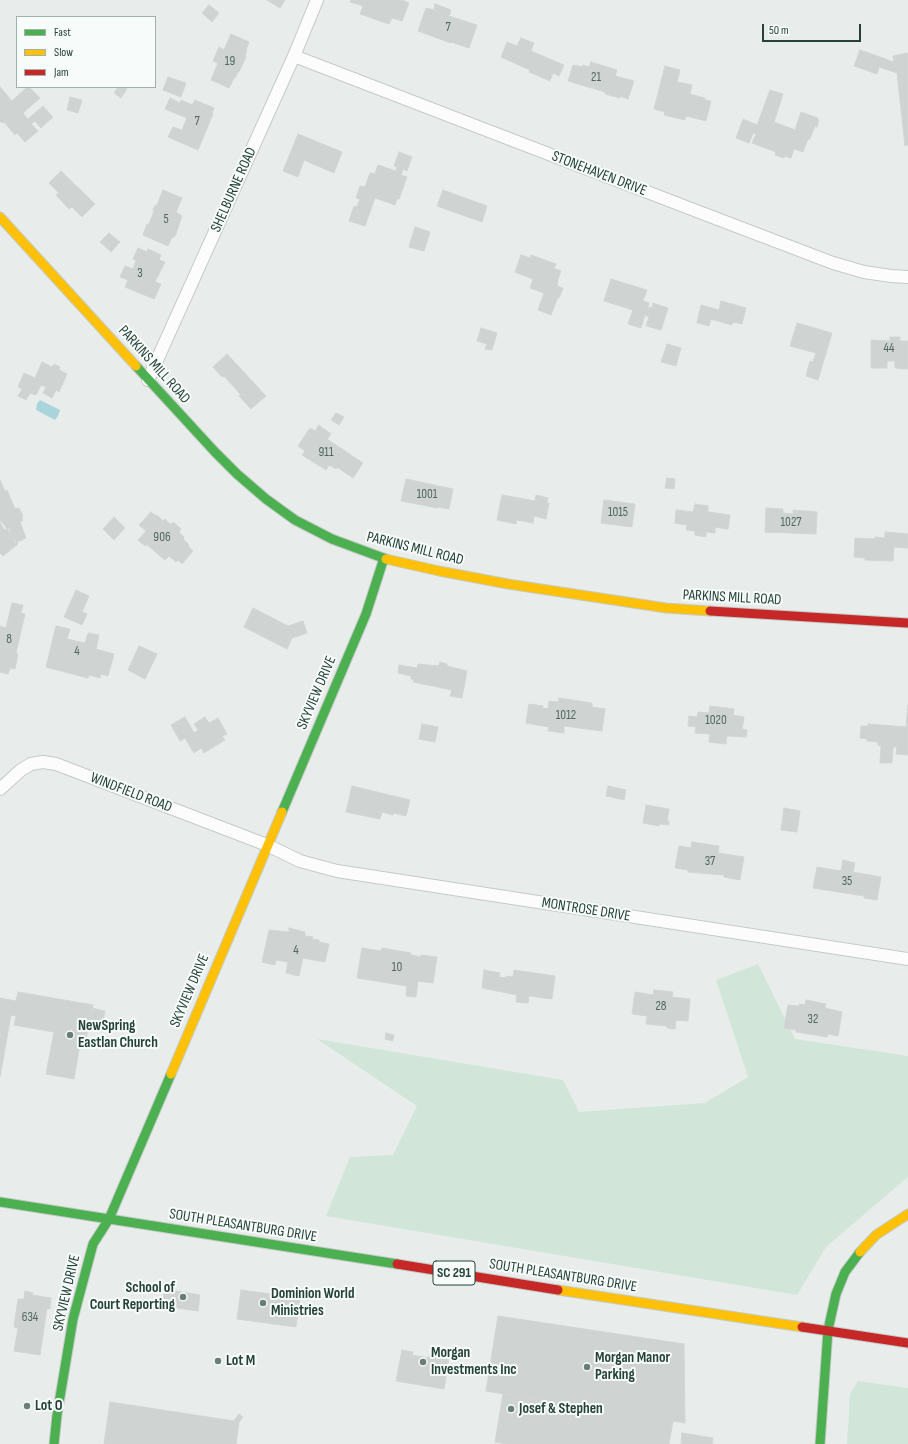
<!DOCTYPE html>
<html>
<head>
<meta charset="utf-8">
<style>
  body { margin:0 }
  #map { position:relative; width:908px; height:1444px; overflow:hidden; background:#e8edeb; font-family:"Sofia Sans Condensed",sans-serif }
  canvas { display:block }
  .legend { position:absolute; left:16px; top:16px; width:140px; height:72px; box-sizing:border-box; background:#f7fbf9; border:1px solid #a3b1ad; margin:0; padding:5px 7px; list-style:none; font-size:12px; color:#24423a }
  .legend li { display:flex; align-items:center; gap:8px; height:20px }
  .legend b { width:20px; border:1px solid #a3b1ad }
  .scale { position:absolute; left:762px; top:24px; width:99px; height:18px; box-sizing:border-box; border:2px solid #24423a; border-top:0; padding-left:5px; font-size:12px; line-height:14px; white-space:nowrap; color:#24423a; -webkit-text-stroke:3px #f7fbf9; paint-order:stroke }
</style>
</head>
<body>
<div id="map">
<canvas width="908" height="1444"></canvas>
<ul class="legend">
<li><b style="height:5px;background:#4caf50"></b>Fast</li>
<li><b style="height:5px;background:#ffc107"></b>Slow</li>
<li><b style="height:5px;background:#c62828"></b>Jam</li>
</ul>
<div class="scale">50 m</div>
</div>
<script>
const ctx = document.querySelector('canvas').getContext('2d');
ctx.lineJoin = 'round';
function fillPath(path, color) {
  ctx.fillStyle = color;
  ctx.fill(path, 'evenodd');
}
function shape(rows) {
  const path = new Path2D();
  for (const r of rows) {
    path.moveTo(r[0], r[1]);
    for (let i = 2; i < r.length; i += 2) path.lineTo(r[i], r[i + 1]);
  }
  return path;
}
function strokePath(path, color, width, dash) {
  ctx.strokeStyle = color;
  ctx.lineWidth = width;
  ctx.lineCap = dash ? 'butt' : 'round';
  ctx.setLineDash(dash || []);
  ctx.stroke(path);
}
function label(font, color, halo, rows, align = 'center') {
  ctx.font = font + ' "Sofia Sans Condensed",sans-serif';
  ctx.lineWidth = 4;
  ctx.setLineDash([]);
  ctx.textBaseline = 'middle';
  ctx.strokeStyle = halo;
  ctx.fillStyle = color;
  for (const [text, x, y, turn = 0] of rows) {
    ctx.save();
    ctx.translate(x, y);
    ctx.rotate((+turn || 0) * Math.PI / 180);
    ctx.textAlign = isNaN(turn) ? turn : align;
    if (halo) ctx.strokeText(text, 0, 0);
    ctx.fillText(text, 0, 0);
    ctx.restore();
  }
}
const green = shape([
  [758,964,795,1039,908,1056,908,1177,826,1247,797,1295,326,1216,350,1157,393,1155,417,1106,317,1039,563,1080,579,1112,705,1103,748,1077,716,980],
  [858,1381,908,1388,908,1444,847,1444,850,1394]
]);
const water = shape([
  [40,400,60,410,58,416,55,420,36,410,37,404]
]);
const building = shape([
  [267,0,285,0,280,8,267,0],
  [351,0,402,0,409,3,402,21,392,18,389,24,360,14,363,6,350,2,351,0],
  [435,4,451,10,449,16,477,25,469,48,451,42,451,43,418,31,426,8,434,10,435,4],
  [209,5,219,13,212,22,202,13,209,5],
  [231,34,249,42,246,50,247,50,245,56,246,57,239,72,238,72,235,78,234,78,229,88,211,80,218,63,213,61,219,47,224,50,231,34],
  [521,38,534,43,531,51,564,65,559,76,553,73,550,81,529,72,530,70,501,57,507,42,517,46,521,38],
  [860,50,894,62,893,56,908,53,908,145,905,146,897,73,879,67,877,74,854,66,860,50],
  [591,62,617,70,615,76,634,81,628,99,620,96,620,98,605,94,605,92,568,81,573,65,583,67,583,65,589,67,591,62],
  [665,66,680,70,677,82,692,85,690,94,705,98,705,100,711,101,706,121,686,116,685,120,664,115,665,112,654,109,665,66],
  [168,77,186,83,181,97,163,90,168,77],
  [0,87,12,101,27,87,29,87,40,98,23,113,28,119,43,106,53,117,41,128,35,121,31,124,38,131,25,142,17,133,15,135,4,122,2,123,0,121,0,87],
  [118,87,123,87,127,89,121,98,114,93,118,87],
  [770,90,783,94,774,122,795,130,801,112,818,118,817,119,819,120,817,127,815,126,810,139,808,139,803,152,794,149,791,158,785,156,784,158,775,155,776,152,752,143,756,134,753,133,749,143,736,138,743,119,757,125,770,90],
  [70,97,82,100,78,113,67,110,70,97],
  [170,98,180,103,181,100,192,105,195,100,214,108,212,113,213,114,198,150,168,137,173,127,182,130,187,118,165,109,170,98],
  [298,134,342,152,334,173,304,160,298,177,283,171,298,134],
  [399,152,412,157,407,171,403,169,401,175,407,177,399,199,397,199,395,205,375,198,365,226,349,221,354,206,357,207,360,199,356,198,360,186,365,187,370,173,375,174,378,165,396,171,397,167,394,166,399,152],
  [61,171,95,204,82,217,72,207,69,209,56,195,59,193,49,183,61,171],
  [163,190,182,198,176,212,182,216,176,234,173,238,172,237,168,246,143,235,147,224,149,224,154,211,153,209,155,206,157,205,163,190],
  [443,190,487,206,482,222,437,206,443,190],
  [415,227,430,232,424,251,409,247,415,227],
  [109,233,120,242,111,252,100,242,109,233],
  [138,248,147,252,148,249,161,255,159,260,165,262,155,282,161,284,154,299,125,287,128,280,120,277,125,266,133,269,136,260,133,259,138,248],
  [521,255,530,258,531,255,556,264,554,268,561,271,557,282,558,282,557,286,563,288,559,298,558,297,551,315,538,310,544,293,530,288,533,279,515,272,521,255],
  [611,279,647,290,643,301,649,303,648,307,652,308,653,303,668,308,661,330,646,326,649,317,645,315,641,328,628,324,633,310,604,301,611,279],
  [721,301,746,308,742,324,733,322,732,325,711,319,709,326,697,323,701,305,719,310,721,301],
  [797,323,832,333,818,380,806,376,810,361,813,362,816,353,790,346,797,323],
  [481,328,497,333,492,350,485,349,487,344,477,341,481,328],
  [890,337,900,337,900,341,908,341,908,369,895,368,895,361,887,361,887,368,871,368,871,340,890,341,890,337],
  [667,344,681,348,676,366,661,362,667,344],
  [227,354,266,396,251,409,239,396,241,395,224,376,222,377,213,367,227,354],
  [42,362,52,367,54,364,60,367,59,370,67,374,59,392,56,390,52,398,43,393,46,387,41,385,36,395,30,393,26,400,18,396,22,389,18,387,24,373,35,378,42,362],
  [336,413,344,417,339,425,331,420,336,413],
  [319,425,331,434,327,439,363,463,353,478,337,467,336,469,329,465,326,470,302,455,305,451,298,446,310,428,315,431,319,425],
  [667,478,675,479,674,489,665,488,667,478],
  [406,479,453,489,449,509,437,507,437,508,401,501,406,479],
  [0,480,5,491,7,490,15,509,19,508,23,516,21,517,23,520,20,522,26,538,15,543,9,528,4,530,0,522,0,480],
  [502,495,535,501,536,495,548,498,547,503,549,503,546,519,534,516,533,523,517,520,516,524,497,520,502,495],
  [604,500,635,504,632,527,601,523,604,500],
  [695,504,708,506,708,512,730,515,728,529,715,527,715,533,706,532,706,537,695,535,695,531,686,530,687,525,675,523,676,510,693,512,695,504],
  [766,508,783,509,783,513,793,514,793,510,817,512,816,534,765,532,766,508],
  [151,512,156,516,157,515,163,521,165,519,171,525,173,522,181,529,179,532,184,537,183,539,189,545,188,546,193,551,182,564,178,560,176,562,169,556,165,560,146,544,145,546,138,540,146,531,139,525,151,512],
  [114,517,125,528,114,540,103,529,114,517],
  [0,519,18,544,3,556,0,553,0,519],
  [885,532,908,534,908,548,894,547,893,561,865,560,865,558,854,557,855,538,875,539,875,537,885,538,885,532],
  [76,590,89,596,82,612,87,614,82,625,64,617,76,590],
  [12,603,23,605,21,613,25,614,16,653,18,654,15,669,10,668,8,674,0,672,0,626,6,628,12,603],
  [253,608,288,626,303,621,307,633,292,638,287,649,244,627,253,608],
  [56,626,70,629,67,639,85,643,88,633,99,635,96,649,114,654,108,676,101,674,100,678,89,675,88,678,46,667,56,626],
  [139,646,157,654,145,679,128,670,139,646],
  [440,662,447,664,447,666,467,671,462,698,450,696,452,690,413,682,414,680,411,679,411,676,398,673,399,665,417,668,418,664,439,666,440,662],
  [559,698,592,703,592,707,605,709,602,731,564,726,564,733,548,731,549,727,526,723,529,704,543,706,543,708,548,709,549,701,558,702,559,698],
  [908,705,908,755,896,754,897,747,893,747,892,763,880,763,881,746,878,745,878,742,867,741,867,739,860,738,861,726,868,726,868,724,906,727,908,705],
  [710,706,734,709,733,715,744,717,742,729,747,730,746,737,727,736,726,744,709,742,710,734,695,733,696,727,688,726,689,716,697,717,698,712,709,713,710,706],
  [185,717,194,733,198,730,194,724,205,717,209,723,218,718,227,734,222,736,225,740,204,753,201,748,194,753,185,738,180,741,171,725,185,717],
  [422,724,438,727,435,742,419,739,422,724],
  [352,786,410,800,406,816,394,813,393,815,382,812,380,819,346,812,352,786],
  [608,786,626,790,624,800,606,796,608,786],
  [646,805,669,809,667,821,669,821,669,825,659,824,659,826,643,823,646,805],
  [784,808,800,811,797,832,781,830,784,808],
  [692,842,719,846,718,853,744,857,740,880,724,877,724,875,688,872,688,870,675,868,679,846,691,848,692,842],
  [843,860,855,863,853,872,881,877,877,900,864,898,864,896,813,888,817,867,841,871,843,860],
  [289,928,305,932,305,936,313,937,312,939,319,940,319,942,329,944,325,962,303,958,299,976,286,973,288,962,276,960,275,965,262,962,269,930,289,932,289,928],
  [362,948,381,951,382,948,411,953,411,955,421,957,421,955,437,957,433,983,418,981,416,997,406,996,407,986,357,978,362,948],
  [484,970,500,973,499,977,506,978,506,976,513,977,514,970,555,976,552,999,529,996,528,1003,516,1002,517,995,482,988,484,970],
  [654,990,673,992,672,997,690,999,688,1021,676,1020,675,1029,667,1028,667,1026,646,1024,647,1016,632,1014,635,992,653,995,654,990],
  [18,992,93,1005,86,1039,81,1038,74,1079,46,1074,54,1032,14,1025,16,1016,11,1015,0,1077,0,998,16,1001,18,992],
  [806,1000,826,1004,825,1008,842,1012,838,1036,828,1034,827,1037,796,1032,796,1030,784,1028,788,1005,799,1006,799,1004,805,1005,806,1000],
  [92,1008,105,1011,101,1029,89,1027,92,1008],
  [386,1033,394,1035,393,1041,385,1039,386,1033],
  [165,1289,200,1295,198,1311,162,1306,165,1289],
  [241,1290,300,1298,296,1327,237,1319,241,1290],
  [25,1291,33,1293,32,1295,51,1298,50,1309,47,1308,40,1355,14,1351,18,1328,14,1327,18,1299,24,1299,25,1291],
  [498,1316,684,1344,685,1423,486,1391,498,1316],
  [402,1350,413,1352,412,1355,429,1358,430,1354,449,1357,444,1389,396,1381,402,1350],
  [503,1394,673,1421,669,1444,506,1444,495,1442,503,1394],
  [110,1402,234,1421,239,1414,243,1417,239,1422,236,1444,104,1444,110,1402],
  [682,1433,713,1438,712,1444,681,1444,682,1433]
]);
const street = shape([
  [294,56,694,210,833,263,864,272,891,276,908,277],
  [148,380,294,56,317,0],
  [0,789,21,770,31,764,43,762,56,764,267,845,300,861,337,871,908,959]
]);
const fast = shape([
  [136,366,215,452,237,474,266,499,295,520,332,539,386,559],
  [282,812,366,614,384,558],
  [0,1202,397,1264],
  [54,1444,57,1415,73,1319,93,1244,109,1219,171,1074],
  [820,1444,828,1330,836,1294,845,1272,860,1252]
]);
const slow = shape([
  [0,217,136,366],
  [386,559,439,571,508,584,666,608,710,611],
  [171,1074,282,812],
  [860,1252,876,1235,908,1214],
  [558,1290,802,1327]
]);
const jam = shape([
  [710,611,908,623],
  [397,1264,558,1290],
  [802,1327,908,1343]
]);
const markers = [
  [70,1035,4,"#697e78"],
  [183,1297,4,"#697e78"],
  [263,1303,4,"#697e78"],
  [218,1361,4,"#697e78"],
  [423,1362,4,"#697e78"],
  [587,1367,4,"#697e78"],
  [27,1406,4,"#697e78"],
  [511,1409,4,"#697e78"]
];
const numberNames = [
  ["7",448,28],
  ["19",230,62],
  ["21",596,78],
  ["7",197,122],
  ["5",166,220],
  ["3",140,274],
  ["44",889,349],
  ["911",326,453],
  ["1001",427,495],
  ["1015",618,513],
  ["1027",791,523],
  ["906",162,538],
  ["8",9,640],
  ["4",77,652],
  ["1012",566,716],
  ["1020",716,721],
  ["37",710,862],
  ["35",847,882],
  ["4",296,951],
  ["10",397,968],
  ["28",661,1007],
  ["32",813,1020],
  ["634",30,1318]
];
const shields = [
  [454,1273,42]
];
const shieldNames = [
  ["SC 291",454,1273]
];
const streetNames = [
  ["STONEHAVEN DRIVE",599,174,21],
  ["SHELBURNE ROAD",234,190,-66],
  ["PARKINS MILL ROAD",154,365,48],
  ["PARKINS MILL ROAD",415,549,14],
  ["PARKINS MILL ROAD",732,598,3],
  ["SKYVIEW DRIVE",317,693,-67],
  ["WINDFIELD ROAD",131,793,21],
  ["MONTROSE DRIVE",586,910,9],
  ["SKYVIEW DRIVE",190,991,-67],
  ["SOUTH PLEASANTBURG DRIVE",243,1226,9],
  ["SOUTH PLEASANTBURG DRIVE",563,1276,9],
  ["SKYVIEW DRIVE",67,1293,-77]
];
const poiNames = [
  ["NewSpring",78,1026],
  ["Eastlan Church",78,1043],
  ["School of",175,1288,"right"],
  ["Court Reporting",175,1305,"right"],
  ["Dominion World",271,1294],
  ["Ministries",271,1311],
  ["Morgan",431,1353],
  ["Investments Inc",431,1370],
  ["Morgan Manor",595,1358],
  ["Parking",595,1375],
  ["Lot M",226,1361],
  ["Lot O",35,1406],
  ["Josef & Stephen",519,1409]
];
fillPath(green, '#d1e6d8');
fillPath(water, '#a9d4db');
fillPath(building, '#cfd4d2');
strokePath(building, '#d1d6d4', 1);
strokePath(street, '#c5cac8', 14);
strokePath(fast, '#c3cbc8', 11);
strokePath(slow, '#c3cbc8', 11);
strokePath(jam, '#c3cbc8', 11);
strokePath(street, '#fcfcfc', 12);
strokePath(fast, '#4caf50', 9);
strokePath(slow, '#ffc107', 9);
strokePath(jam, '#c62828', 9);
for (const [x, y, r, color] of markers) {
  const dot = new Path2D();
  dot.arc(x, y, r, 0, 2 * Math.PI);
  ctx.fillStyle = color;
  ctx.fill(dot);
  strokePath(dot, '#f7fbf9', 1.5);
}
label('13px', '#506761', null, numberNames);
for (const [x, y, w] of shields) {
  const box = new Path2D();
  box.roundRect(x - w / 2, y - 12, w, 24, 3);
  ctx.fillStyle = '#f7fbf9';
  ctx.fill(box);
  strokePath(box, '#24423a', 1);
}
label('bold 14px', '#24423a', null, shieldNames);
label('15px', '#24423a', '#f7fbf9', streetNames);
label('bold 15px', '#24423a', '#f7fbf9', poiNames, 'left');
</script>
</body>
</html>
